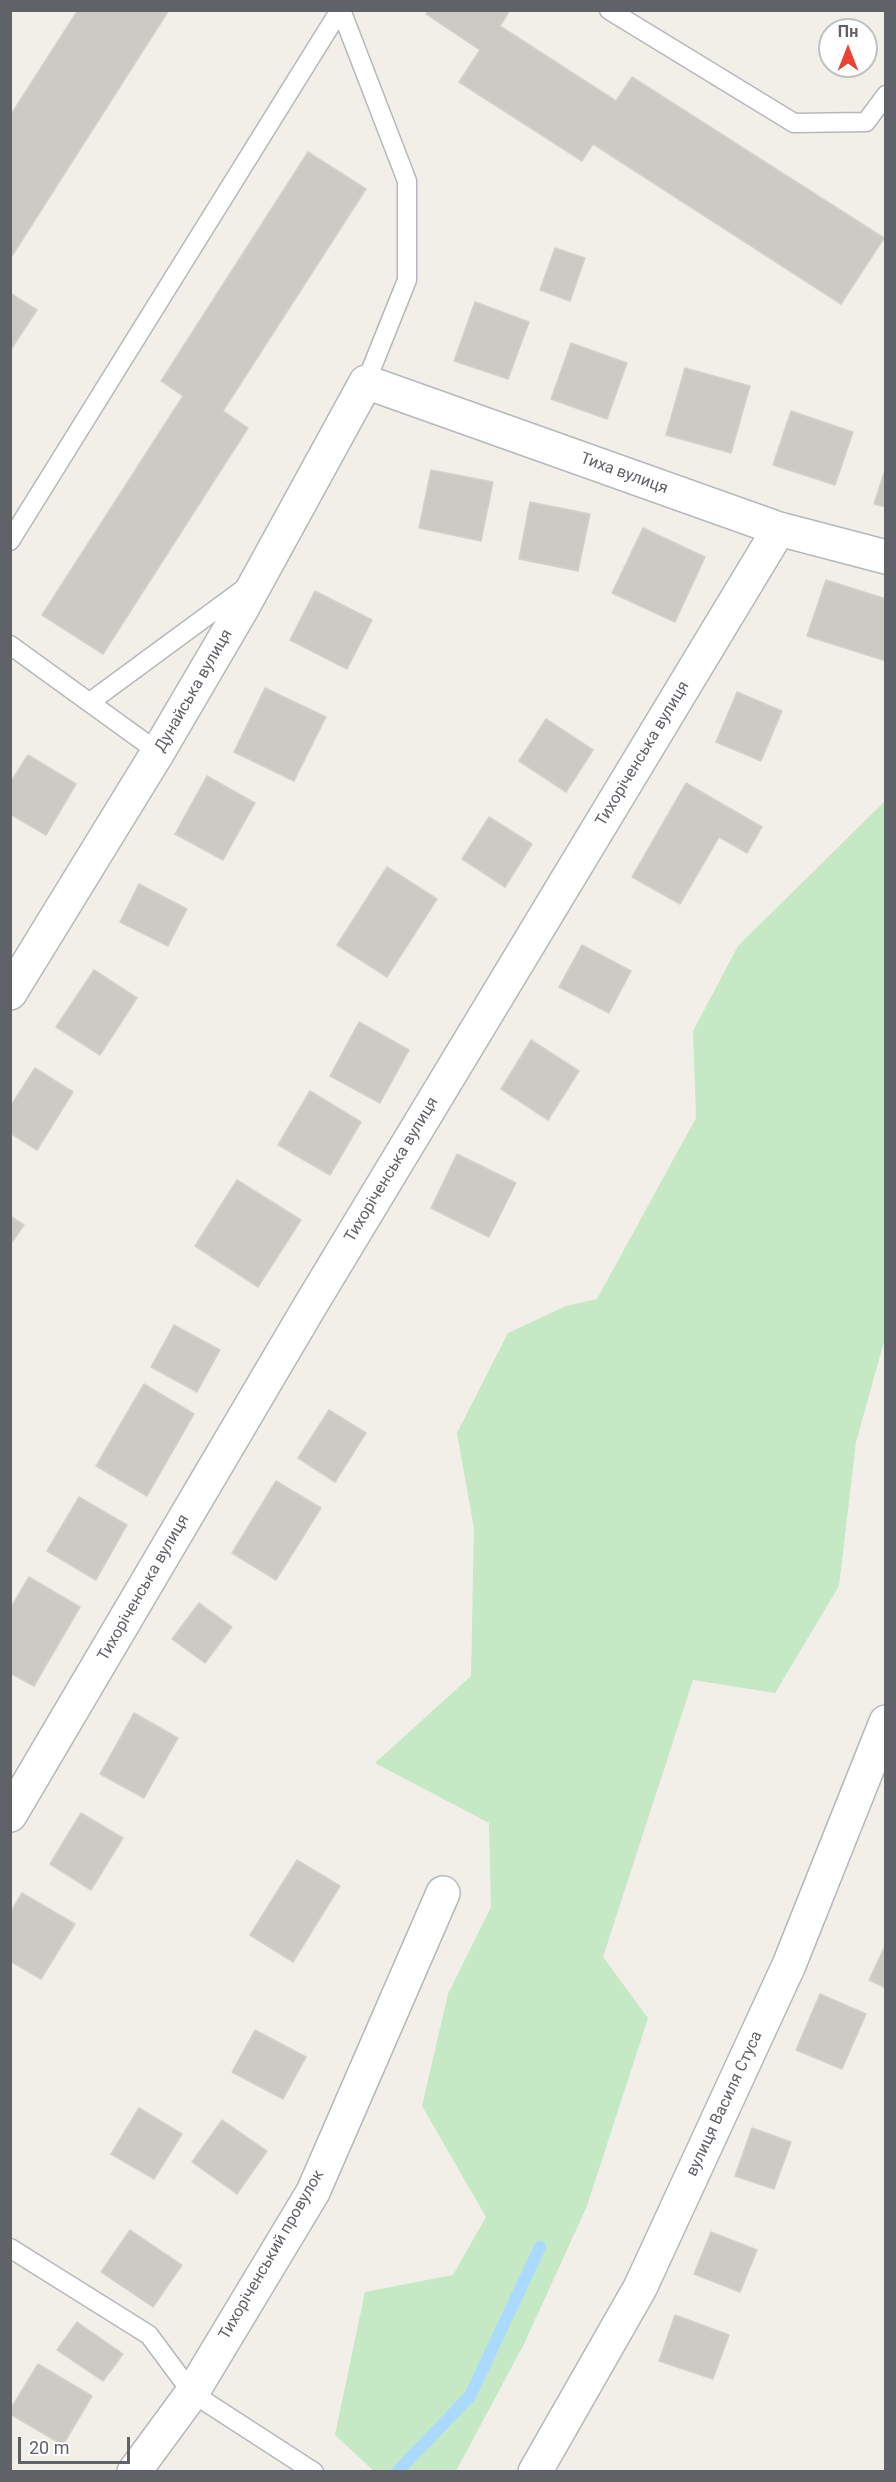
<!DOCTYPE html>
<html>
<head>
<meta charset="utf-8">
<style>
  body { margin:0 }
  #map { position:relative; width:896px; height:2482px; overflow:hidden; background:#f1efe8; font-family:Roboto,sans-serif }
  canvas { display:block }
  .frame { position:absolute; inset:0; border:12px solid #5f6368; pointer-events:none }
  .north { position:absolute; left:818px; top:18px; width:60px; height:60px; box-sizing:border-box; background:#fff; border:2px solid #bfc1c3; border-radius:50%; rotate:0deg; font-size:16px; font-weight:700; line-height:24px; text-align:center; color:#5f6368 }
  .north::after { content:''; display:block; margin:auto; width:21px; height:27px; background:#ea4335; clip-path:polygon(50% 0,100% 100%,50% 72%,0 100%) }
  .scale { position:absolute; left:18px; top:2437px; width:112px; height:27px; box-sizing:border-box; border:3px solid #5f6368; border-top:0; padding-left:8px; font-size:18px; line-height:21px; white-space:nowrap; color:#5f6368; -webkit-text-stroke:4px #fff; paint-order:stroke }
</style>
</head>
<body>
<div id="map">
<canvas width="896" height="2482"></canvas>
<div class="frame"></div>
<div class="north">Пн</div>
<div class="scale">20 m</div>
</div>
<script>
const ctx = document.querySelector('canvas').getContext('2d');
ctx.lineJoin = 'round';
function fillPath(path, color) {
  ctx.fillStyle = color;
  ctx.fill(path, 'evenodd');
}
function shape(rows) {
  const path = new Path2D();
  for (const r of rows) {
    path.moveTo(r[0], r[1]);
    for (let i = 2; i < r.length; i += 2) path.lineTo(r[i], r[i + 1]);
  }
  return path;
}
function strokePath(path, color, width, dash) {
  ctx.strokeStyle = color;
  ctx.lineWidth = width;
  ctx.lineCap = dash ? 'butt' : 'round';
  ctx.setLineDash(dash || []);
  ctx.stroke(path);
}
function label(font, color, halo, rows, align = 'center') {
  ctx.font = font + ' Roboto,sans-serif';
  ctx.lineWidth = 4.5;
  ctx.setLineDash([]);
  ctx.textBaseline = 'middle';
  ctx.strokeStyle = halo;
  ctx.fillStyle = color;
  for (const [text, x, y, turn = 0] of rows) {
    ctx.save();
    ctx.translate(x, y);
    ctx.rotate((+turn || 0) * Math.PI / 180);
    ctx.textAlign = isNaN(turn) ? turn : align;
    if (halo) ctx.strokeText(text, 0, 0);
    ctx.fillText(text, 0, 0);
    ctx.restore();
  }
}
const green = shape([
  [885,801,885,1338,856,1442,839,1586,775,1693,693,1680,603,1957,648,2018,587,2206,524,2344,456,2471,374,2471,335,2435,365,2292,453,2275,486,2217,422,2106,448,1994,491,1907,489,1823,375,1763,471,1676,474,1528,457,1433,508,1333,566,1306,597,1299,696,1118,693,1031,738,946]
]);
const stream = shape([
  [397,2472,470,2396,540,2247]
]);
const building = shape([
  [78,10,169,10,10,259,10,116,78,10],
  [428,10,510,10,500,26,616,101,632,77,884,238,841,304,593,144,582,161,459,82,480,50,426,14,428,10],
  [308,152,366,189,223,411,248,428,103,654,42,615,183,396,161,381,308,152],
  [555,248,585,258,570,301,540,290,555,248],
  [10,293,37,310,10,351,10,293],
  [475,302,529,322,508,379,454,361,475,302],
  [571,343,627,363,607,419,551,399,571,343],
  [685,368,750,386,731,453,666,435,685,368],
  [791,411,853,432,835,485,773,465,791,411],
  [886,467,886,507,874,504,886,467],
  [431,470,493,482,481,541,419,528,431,470],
  [530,502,590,514,578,571,519,559,530,502],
  [643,528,705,557,675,622,612,593,643,528],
  [826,580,886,599,886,661,807,636,826,580],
  [315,591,372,620,347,669,290,640,315,591],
  [265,688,326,717,294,781,234,752,265,688],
  [737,692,782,711,761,761,716,742,737,692],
  [546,719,593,750,566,792,519,761,546,719],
  [28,755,76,784,46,835,10,814,10,783,28,755],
  [207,776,255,803,223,860,175,834,207,776],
  [686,783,762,827,747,853,719,837,680,904,632,877,686,783],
  [489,817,532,844,505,887,462,859,489,817],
  [387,867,437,899,387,977,337,945,387,867],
  [139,884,187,909,168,946,120,922,139,884],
  [582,945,631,971,609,1013,559,987,582,945],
  [94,970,137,998,100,1055,56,1027,94,970],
  [359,1022,409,1050,380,1103,330,1076,359,1022],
  [531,1040,579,1071,548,1120,501,1089,531,1040],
  [35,1068,73,1092,37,1150,10,1133,10,1107,35,1068],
  [310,1091,361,1122,330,1175,278,1145,310,1091],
  [457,1154,516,1183,489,1237,431,1208,457,1154],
  [237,1180,301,1220,258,1287,195,1246,237,1180],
  [10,1216,24,1225,10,1245,10,1216],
  [174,1325,220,1350,197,1392,151,1367,174,1325],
  [144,1384,194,1414,147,1496,96,1466,144,1384],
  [329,1410,366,1433,335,1482,298,1458,329,1410],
  [276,1481,321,1508,276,1580,232,1553,276,1481],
  [79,1497,127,1525,96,1580,47,1551,79,1497],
  [29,1577,80,1607,34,1686,10,1673,10,1609,29,1577],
  [199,1603,232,1627,205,1663,172,1639,199,1603],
  [134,1713,178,1738,144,1798,100,1774,134,1713],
  [81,1813,123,1838,91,1890,50,1864,81,1813],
  [297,1860,340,1886,293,1962,250,1935,297,1860],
  [22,1893,75,1924,41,1979,10,1961,10,1913,22,1893],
  [886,1944,886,1988,869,1980,886,1944],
  [820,1994,866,2014,842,2069,796,2050,820,1994],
  [255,2030,306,2057,283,2099,232,2072,255,2030],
  [139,2108,182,2134,154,2179,111,2154,139,2108],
  [222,2120,267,2151,237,2194,192,2162,222,2120],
  [752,2128,791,2142,774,2189,735,2176,752,2128],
  [130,2230,182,2265,153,2307,101,2272,130,2230],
  [711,2232,757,2250,740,2292,694,2274,711,2232],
  [675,2315,729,2335,713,2379,659,2361,675,2315],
  [77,2322,123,2354,103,2381,57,2350,77,2322],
  [38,2364,92,2396,63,2445,10,2414,10,2410,38,2364]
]);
const lane = shape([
  [341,10,407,181,407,280,366,382],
  [609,10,794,123,866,122,886,95],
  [10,541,340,10],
  [10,645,158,752],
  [90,702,245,588],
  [10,2248,149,2335,192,2393,314,2472]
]);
const street = shape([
  [10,993,158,752,240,612,366,382,779,529,886,557],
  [10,1815,310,1306,779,529],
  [134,2472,192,2393,313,2192,443,1893],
  [535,2472,640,2288,789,1965,886,1722]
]);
const streetNames = [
  ["Тиха вулиця",624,474,20],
  ["Дунайська вулиця",194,691,-60],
  ["Тихоріченська вулиця",643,754,-59],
  ["Тихоріченська вулиця",392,1170,-59],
  ["Тихоріченська вулиця",144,1588,-60],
  ["вулиця Василя Стуса",725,2104,-65],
  ["Тихоріченський провулок",272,2255,-60]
];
fillPath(green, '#c5e8c5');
strokePath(stream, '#aadaff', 12);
fillPath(building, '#cccac5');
strokePath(building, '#d6d1c6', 1.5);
strokePath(lane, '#b5b8bc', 21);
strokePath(street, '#b5b8bc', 36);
strokePath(lane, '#fff', 18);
strokePath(street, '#fff', 33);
label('16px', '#5f6368', '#fff', streetNames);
</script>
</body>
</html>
